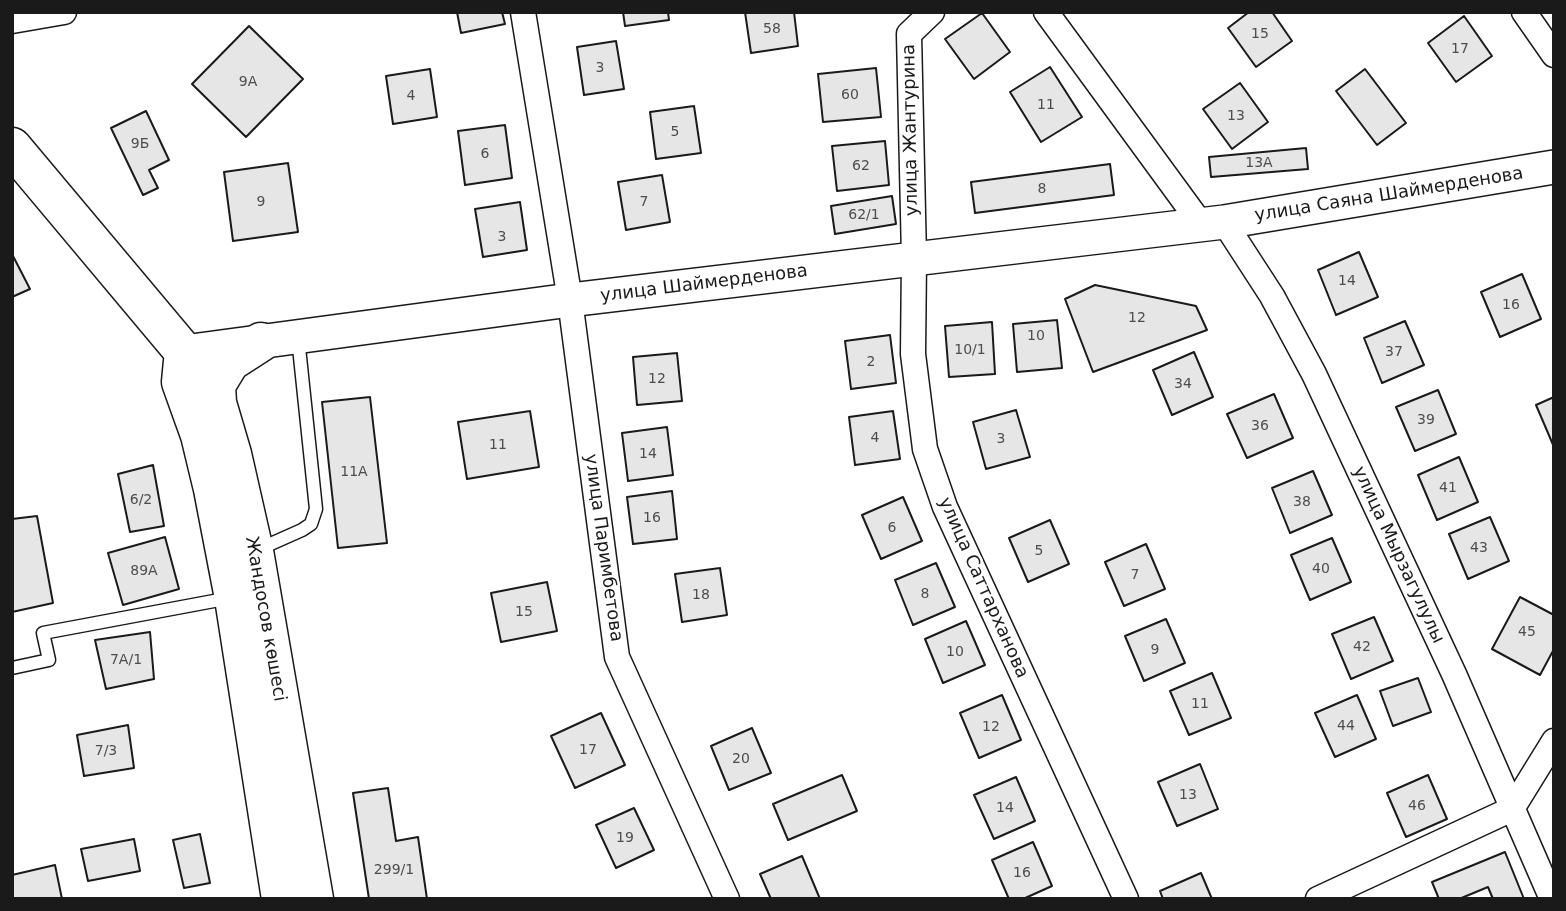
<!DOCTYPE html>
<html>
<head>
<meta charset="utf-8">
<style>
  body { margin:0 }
  #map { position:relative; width:1566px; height:911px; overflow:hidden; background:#fff; font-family:"DejaVu Sans",sans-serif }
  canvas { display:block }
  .frame { position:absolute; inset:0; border:14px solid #1a1a1a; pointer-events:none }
</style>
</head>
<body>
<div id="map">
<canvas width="1566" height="911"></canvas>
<div class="frame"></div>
</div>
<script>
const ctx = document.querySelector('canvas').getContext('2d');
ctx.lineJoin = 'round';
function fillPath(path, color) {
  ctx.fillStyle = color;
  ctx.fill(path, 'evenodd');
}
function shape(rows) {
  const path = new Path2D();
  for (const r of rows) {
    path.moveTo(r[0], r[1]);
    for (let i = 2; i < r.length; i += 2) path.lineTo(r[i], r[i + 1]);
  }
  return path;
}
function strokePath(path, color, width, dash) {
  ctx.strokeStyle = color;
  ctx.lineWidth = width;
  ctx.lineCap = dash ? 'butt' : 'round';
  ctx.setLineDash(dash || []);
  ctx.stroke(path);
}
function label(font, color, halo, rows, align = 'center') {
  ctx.font = font + ' "DejaVu Sans",sans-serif';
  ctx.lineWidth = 5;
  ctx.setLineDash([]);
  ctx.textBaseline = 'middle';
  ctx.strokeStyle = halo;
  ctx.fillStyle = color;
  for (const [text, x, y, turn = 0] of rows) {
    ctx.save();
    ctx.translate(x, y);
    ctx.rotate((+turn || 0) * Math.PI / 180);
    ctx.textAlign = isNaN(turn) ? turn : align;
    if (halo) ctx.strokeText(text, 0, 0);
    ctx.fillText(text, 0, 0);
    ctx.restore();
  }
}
const building = shape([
  [457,12,502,12,505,24,461,33,457,12],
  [623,12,668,12,669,20,625,26,623,12],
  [745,12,794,12,798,46,751,53,745,12],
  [1249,12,1272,12,1292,41,1256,67,1228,28,1249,12],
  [982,13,1010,52,974,79,945,39,982,13],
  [1464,16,1492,56,1456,82,1428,43,1464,16],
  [249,26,303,79,246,137,192,84,249,26],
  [616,41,624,89,584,95,577,47,616,41],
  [1050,67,1082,117,1041,142,1010,92,1050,67],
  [876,68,881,117,823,122,818,74,876,68],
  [430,69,437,117,393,124,386,76,430,69],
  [1365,69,1406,123,1377,145,1336,91,1365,69],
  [1240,83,1268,122,1232,149,1203,109,1240,83],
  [694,106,701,153,656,159,650,112,694,106],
  [146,111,169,160,149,170,158,188,143,195,111,128,146,111],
  [505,125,512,178,465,185,458,131,505,125],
  [885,141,889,185,837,191,832,146,885,141],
  [1306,148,1308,169,1211,177,1209,157,1306,148],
  [288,163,298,232,233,241,224,172,288,163],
  [1110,164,1114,195,975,213,971,182,1110,164],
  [662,175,670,222,626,230,618,182,662,175],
  [892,196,896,224,835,234,831,206,892,196],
  [520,202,527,250,483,257,475,209,520,202],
  [1359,252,1378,297,1336,315,1318,270,1359,252],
  [12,254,30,289,12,297,12,254],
  [1522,274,1541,319,1500,337,1481,292,1522,274],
  [1095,285,1196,306,1207,330,1093,372,1065,299,1095,285],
  [1057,320,1062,368,1017,372,1013,324,1057,320],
  [1405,321,1424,365,1382,383,1364,338,1405,321],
  [992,322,995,374,949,377,945,326,992,322],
  [890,335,896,383,851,389,845,341,890,335],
  [1194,352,1213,397,1172,415,1153,370,1194,352],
  [677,353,682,401,637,405,633,357,677,353],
  [1438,390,1456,434,1415,451,1396,407,1438,390],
  [1274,394,1293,438,1247,458,1227,414,1274,394],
  [370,397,387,543,338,548,322,402,370,397],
  [1554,397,1554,447,1536,405,1554,397],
  [1016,410,1030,457,986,469,973,422,1016,410],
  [530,411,539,467,467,479,458,422,530,411],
  [893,411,900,459,855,465,849,417,893,411],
  [667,427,673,475,628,481,622,433,667,427],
  [1459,457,1478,502,1437,520,1418,475,1459,457],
  [153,465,164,526,130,532,118,474,153,465],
  [1313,471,1332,515,1290,533,1272,488,1313,471],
  [672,491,677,539,633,544,627,497,672,491],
  [903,497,922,541,881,559,862,515,903,497],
  [37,516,53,603,12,612,12,519,37,516],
  [1490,517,1509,561,1468,579,1449,534,1490,517],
  [1050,520,1069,564,1028,582,1009,538,1050,520],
  [165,537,179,589,123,605,108,553,165,537],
  [1332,538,1351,582,1310,600,1291,555,1332,538],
  [1146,544,1165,589,1124,606,1105,562,1146,544],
  [936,563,955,607,913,625,895,580,936,563],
  [720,568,727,615,682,622,675,574,720,568],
  [547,582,557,631,501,642,491,593,547,582],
  [1520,597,1554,615,1554,649,1540,675,1492,649,1520,597],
  [1374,617,1393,661,1351,679,1332,634,1374,617],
  [1166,619,1185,663,1144,681,1125,636,1166,619],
  [966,621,985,665,943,683,925,639,966,621],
  [150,632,154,679,106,689,95,640,150,632],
  [1212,673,1231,718,1189,735,1170,691,1212,673],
  [1418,678,1431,712,1393,726,1380,691,1418,678],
  [1002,695,1021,740,979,758,960,713,1002,695],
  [1357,695,1376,739,1335,757,1315,713,1357,695],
  [601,713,625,765,575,788,551,736,601,713],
  [128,725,134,768,84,776,77,735,128,725],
  [752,728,771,773,729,790,711,746,752,728],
  [1200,764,1218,809,1177,826,1158,782,1200,764],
  [842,775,857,811,788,840,773,804,842,775],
  [1428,775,1447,819,1406,837,1387,793,1428,775],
  [1016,777,1035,821,994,839,974,795,1016,777],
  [388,788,396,841,418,837,427,899,369,899,353,793,388,788],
  [634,808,654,850,616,868,596,825,634,808],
  [200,834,210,883,184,888,173,840,200,834],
  [134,839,140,871,88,881,81,849,134,839],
  [1033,842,1052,886,1023,899,1009,899,992,860,1033,842],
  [1505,852,1524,899,1493,899,1488,887,1459,899,1439,899,1432,882,1505,852],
  [802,856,820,899,771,899,760,874,802,856],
  [55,865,62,899,12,899,12,875,55,865],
  [1201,873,1212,899,1163,899,1160,891,1201,873]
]);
const lane = shape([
  [257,550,302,530,311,524,316,509,298,338],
  [12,668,49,660,43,633,230,598]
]);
const street = shape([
  [523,12,570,300,617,657,727,899],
  [932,12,909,34,914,258,913,354,925,449,945,507,1126,899],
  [1046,12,1201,224],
  [1524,12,1554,55],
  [12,21,64,12],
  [1224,222,1272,296,1314,374,1454,674,1552,899],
  [1318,899,1512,809,1554,741]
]);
const secondary = shape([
  [184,352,570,300,1224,222,1554,167]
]);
const primary = shape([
  [12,147,184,352,203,370,217,403,232,454,254,551,314,899],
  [183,361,181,382,200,435,213,489,234,598,281,899],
  [217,403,216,385,230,362,261,342]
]);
const numberNames = [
  ["58",772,29],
  ["15",1260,34],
  ["17",1460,49],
  ["3",600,68],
  ["9А",248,82],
  ["60",850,95],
  ["4",411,96],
  ["11",1046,105],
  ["13",1236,116],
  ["5",675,132],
  ["9Б",140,144],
  ["6",485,154],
  ["13А",1259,163],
  ["62",861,166],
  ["8",1042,189],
  ["9",261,202],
  ["7",644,202],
  ["62/1",864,215],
  ["3",502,237],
  ["14",1347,281],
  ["16",1511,305],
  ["12",1137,318],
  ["10",1036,336],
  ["10/1",970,350],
  ["37",1394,352],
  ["2",871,362],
  ["12",657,379],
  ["34",1183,384],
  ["39",1426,420],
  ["36",1260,426],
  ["4",875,438],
  ["3",1001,439],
  ["11",498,445],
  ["14",648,454],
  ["11А",354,472],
  ["41",1448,488],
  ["6/2",141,500],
  ["38",1302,502],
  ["16",652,518],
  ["6",892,528],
  ["43",1479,548],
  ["5",1039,551],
  ["40",1321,569],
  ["89А",144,571],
  ["7",1135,575],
  ["8",925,594],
  ["18",701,595],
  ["15",524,612],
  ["45",1527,632],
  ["42",1362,647],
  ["9",1155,650],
  ["10",955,652],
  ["7А/1",126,660],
  ["11",1200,704],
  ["44",1346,726],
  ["12",991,727],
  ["17",588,750],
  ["7/3",106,751],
  ["20",741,759],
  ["13",1188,795],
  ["46",1417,806],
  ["14",1005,808],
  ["19",625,838],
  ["299/1",394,870],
  ["16",1022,873]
];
const streetNames = [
  ["улица Жантурина",911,130,-91],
  ["улица Саяна Шаймерденова",1389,195,-9],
  ["улица Шаймерденова",704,284,-7],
  ["улица Паримбетова",603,548,82],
  ["улица Мырзагулулы",1398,555,65],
  ["улица Саттарханова",983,588,66],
  ["Жандосов көшесі",265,619,80]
];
fillPath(building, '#e6e6e6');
strokePath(building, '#1a1a1a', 2);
strokePath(lane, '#1a1a1a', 15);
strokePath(street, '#1a1a1a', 27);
strokePath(secondary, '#1a1a1a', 36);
strokePath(primary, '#1a1a1a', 41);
strokePath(lane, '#fff', 12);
strokePath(street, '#fff', 24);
strokePath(secondary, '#fff', 33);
strokePath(primary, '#fff', 38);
label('14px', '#4d4d4d', null, numberNames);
label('18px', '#1a1a1a', '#fff', streetNames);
</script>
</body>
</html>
